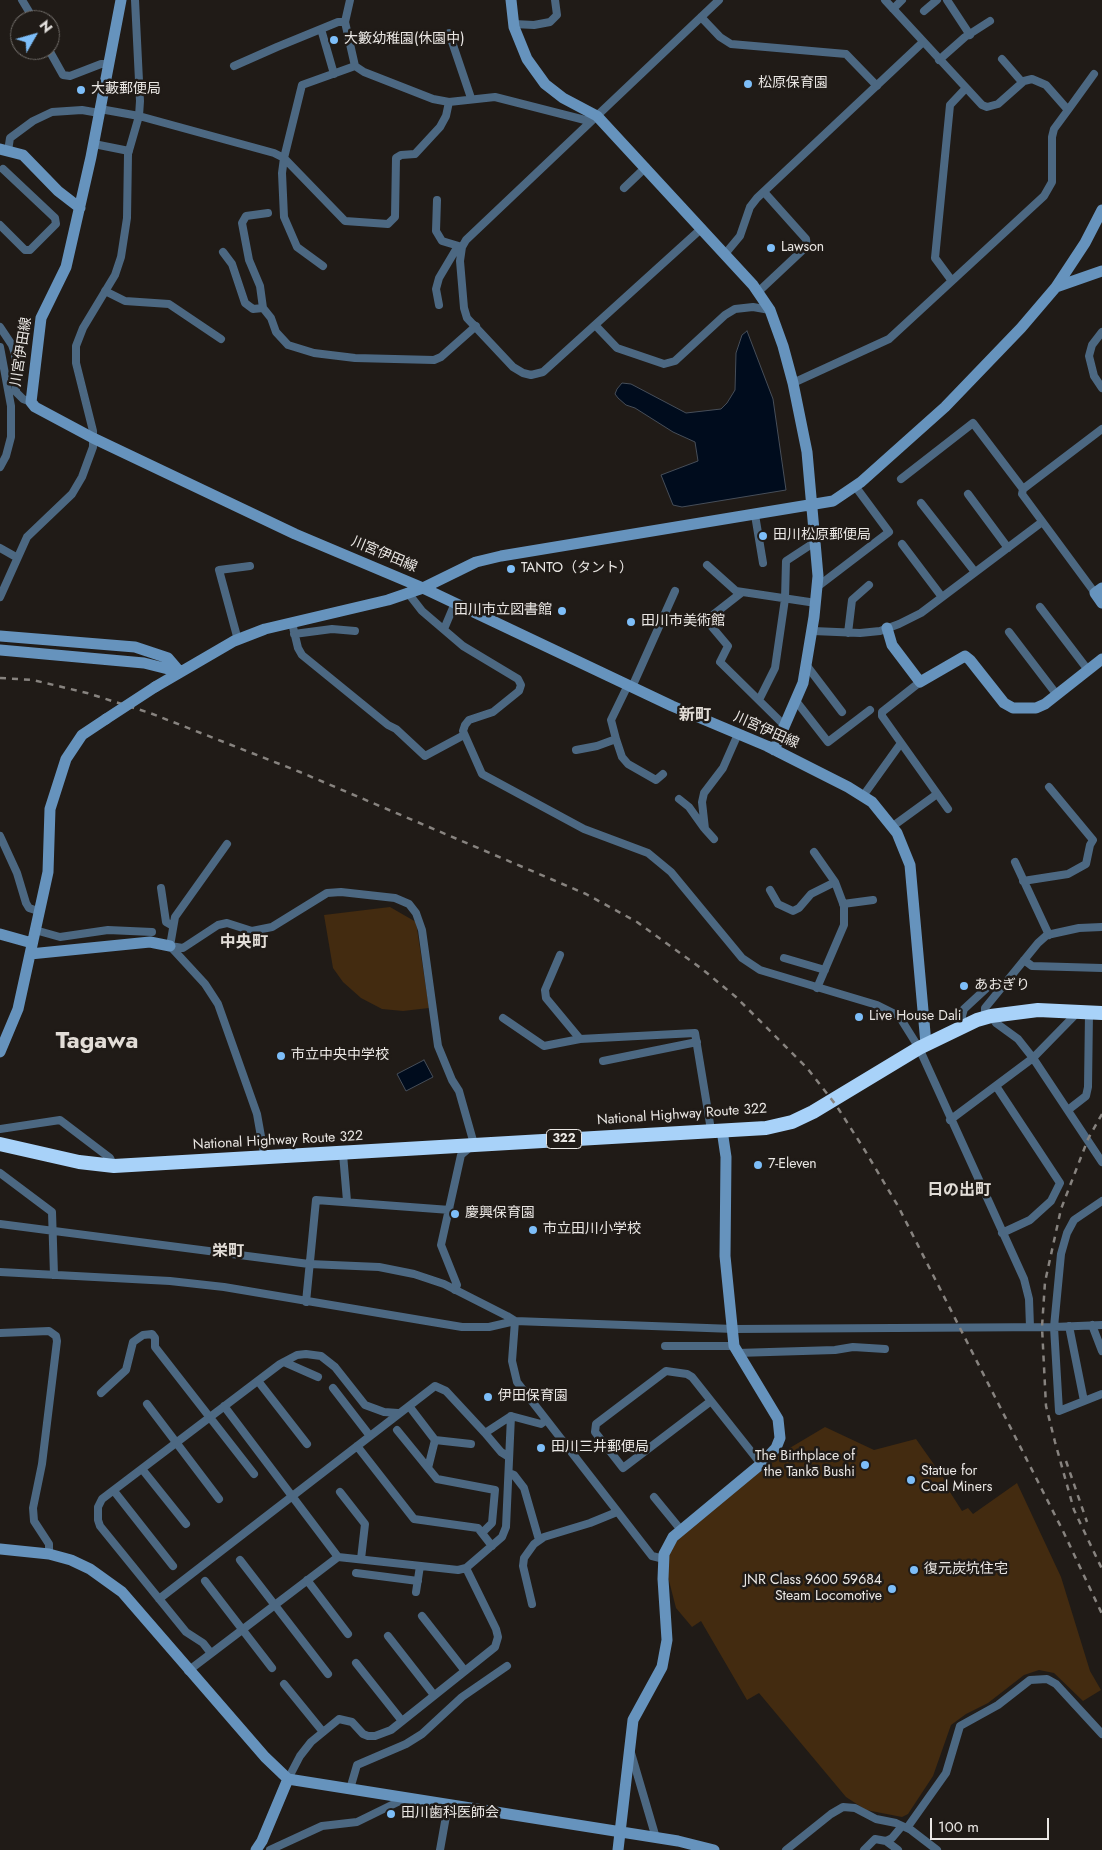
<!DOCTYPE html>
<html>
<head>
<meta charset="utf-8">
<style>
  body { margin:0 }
  #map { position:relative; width:1102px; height:1850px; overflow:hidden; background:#201b17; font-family:Jost,sans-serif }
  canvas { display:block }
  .north { position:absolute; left:10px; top:10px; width:50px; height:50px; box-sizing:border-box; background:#201b17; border:1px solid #716d69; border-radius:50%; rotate:52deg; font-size:14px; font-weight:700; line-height:20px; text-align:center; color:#eae7e4 }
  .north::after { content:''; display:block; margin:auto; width:18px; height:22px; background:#7dbef9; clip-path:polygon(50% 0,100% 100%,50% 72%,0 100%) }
  .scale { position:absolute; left:930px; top:1818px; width:119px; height:22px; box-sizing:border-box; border:2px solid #eae7e4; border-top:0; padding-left:6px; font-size:15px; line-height:18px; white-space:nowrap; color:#eae7e4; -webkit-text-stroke:4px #201b17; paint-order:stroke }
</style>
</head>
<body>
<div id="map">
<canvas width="1102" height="1850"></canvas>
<div class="north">N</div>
<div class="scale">100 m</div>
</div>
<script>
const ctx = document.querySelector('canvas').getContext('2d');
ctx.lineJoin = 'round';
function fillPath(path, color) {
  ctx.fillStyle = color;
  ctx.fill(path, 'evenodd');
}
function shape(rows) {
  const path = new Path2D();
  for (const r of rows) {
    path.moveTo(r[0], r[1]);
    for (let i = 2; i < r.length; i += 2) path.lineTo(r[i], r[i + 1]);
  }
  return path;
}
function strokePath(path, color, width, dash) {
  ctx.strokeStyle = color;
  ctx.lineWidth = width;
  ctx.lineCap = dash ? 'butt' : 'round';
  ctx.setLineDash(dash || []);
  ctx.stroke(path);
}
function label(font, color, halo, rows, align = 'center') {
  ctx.font = font + ' Jost,"Noto Sans JP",sans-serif';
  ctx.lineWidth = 5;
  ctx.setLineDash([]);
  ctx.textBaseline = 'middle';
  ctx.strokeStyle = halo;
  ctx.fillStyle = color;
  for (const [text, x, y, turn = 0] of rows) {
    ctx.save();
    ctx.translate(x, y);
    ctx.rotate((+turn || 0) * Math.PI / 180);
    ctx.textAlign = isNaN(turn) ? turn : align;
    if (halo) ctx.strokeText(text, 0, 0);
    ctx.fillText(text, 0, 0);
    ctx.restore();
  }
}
const green = shape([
  [390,907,416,922,429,1008,403,1011,382,1009,361,998,343,982,333,968,324,915],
  [825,1427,874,1450,916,1439,950,1487,948,1489,962,1511,968,1508,973,1514,1017,1483,1061,1577,1090,1671,1101,1690,1083,1701,1054,1673,1039,1670,1024,1675,988,1703,966,1714,951,1725,933,1776,908,1814,902,1817,866,1810,846,1797,759,1693,747,1700,701,1621,692,1627,676,1608,668,1577,669,1554,674,1544,695,1523,783,1452]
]);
const water = shape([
  [747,331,773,399,786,490,682,507,673,505,661,475,698,461,695,442,673,432,635,408,626,405,618,398,615,394,617,389,622,383,631,384,686,413,721,409,727,403,735,390,736,353,742,335,747,331],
  [424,1060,433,1077,406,1091,397,1074,424,1060]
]);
const street = shape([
  [22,0,34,20],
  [350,0,345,22,355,66],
  [947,0,970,35],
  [893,9,902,0],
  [924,11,937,0],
  [701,17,720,37,731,44,846,54,877,86],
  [514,24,534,25,550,22,557,15,555,0],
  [321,29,334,74],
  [449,33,471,98],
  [49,50,63,75,70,76,101,64,108,64],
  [1002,59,1022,82],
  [939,60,965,37,990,21],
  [234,66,277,47,338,22,345,22],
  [355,66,364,72,433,99,449,102,495,97,585,120,596,117],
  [100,109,139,116,274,153,284,158,345,221,388,224,395,217,396,158,401,155,415,154,440,127,446,116,449,102],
  [1068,110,1094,74],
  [94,144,129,151],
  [8,151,10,138,33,121,52,112,82,110,99,113],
  [624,188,646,167],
  [437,200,436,231,442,241,462,247],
  [268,213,246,216,242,223,249,260,260,286,263,308,271,318,276,332,288,345,314,353,355,358,434,360,441,357,476,326],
  [0,225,25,250,30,250,56,224,55,218,3,169],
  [702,228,543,372,531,375,523,373,513,367,467,318,464,308,460,261,462,247,466,240,719,0],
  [223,252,232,264,245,303,253,309,263,308],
  [725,254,740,236,750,207,757,198,923,42],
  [323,266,297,247,284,217,282,173,284,158,302,85,355,66],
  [952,281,935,258,950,105,966,88],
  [105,291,125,301,169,304,221,339],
  [758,292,807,246,806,239,764,192],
  [439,305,436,289,439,278,458,246],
  [596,326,617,348,664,364,675,361,725,315,735,309,753,307,770,310],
  [0,327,12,345,15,354,16,392,23,399,31,402],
  [1102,332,1092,345,1089,356,1094,376,1102,388],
  [0,347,11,406,11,437,6,456,0,467],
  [793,383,889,339,1044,196,1052,182,1052,137,1054,129,1068,110,1046,85,1032,79,1024,81,998,104,987,107,982,105,885,0],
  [901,479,973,423,1023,489],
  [968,494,1008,548],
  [921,503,975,572],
  [755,515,763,563],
  [902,544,942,597],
  [0,548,16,557],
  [707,565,736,591,816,603],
  [817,587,889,532,855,486],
  [408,593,422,611,463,646,518,679,521,685,519,691,493,712,469,720,465,725,463,731,482,774,584,829,648,853,671,872,742,958,760,970,877,1005,899,1016,919,1048,1024,1279,1029,1299,1030,1327],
  [741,593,709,618,712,627,728,646,720,662,785,726],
  [1095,593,1022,494,1023,489,1102,429],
  [0,597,27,537,72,494,82,477,93,447,93,431,76,363,76,346,83,328,115,275,121,257,127,218,128,154,139,116,140,101,135,0],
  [1040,607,1088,670],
  [292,623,298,648,302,655,388,725,396,729,425,756,464,735],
  [444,629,455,603],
  [813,631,860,633,880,631,899,624,921,613,1042,522],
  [1009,632,1057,695],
  [848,633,852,600,869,585],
  [294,634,332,629,355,631],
  [238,640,219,570,250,566],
  [807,666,842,712],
  [920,682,882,712,882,716,948,809],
  [632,687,675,591],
  [759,700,775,668,785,599,786,561,815,542],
  [796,701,828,742,870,710],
  [616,739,622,757,628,764,656,780,663,774],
  [576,750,597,746,616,739,611,720,628,685],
  [863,796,901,743],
  [679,799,689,807,704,828],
  [893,826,937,794],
  [0,836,17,873,26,903,29,908,38,911],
  [714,839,705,829,702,802,704,793,723,768,738,734],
  [814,852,835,882],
  [1015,862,1049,935],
  [1023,881,1068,874,1086,864,1090,845,1093,840,1049,787],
  [161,888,166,922,173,926],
  [770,890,778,904,793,911,799,908,811,894,835,882,844,906,844,925,817,988],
  [843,904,873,900],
  [35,930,60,937,108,930,152,932],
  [170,946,183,948,218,925,227,923,252,931,272,927,327,893,341,892,395,898,409,904,416,913,422,930,438,1046,452,1080,459,1091,474,1144,461,1155,441,1245,457,1285,455,1290],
  [170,946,205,984,218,1004,257,1114,265,1159],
  [170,946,175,917,227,844],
  [560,955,545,990,546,998,580,1039,695,1033,711,1130],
  [784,958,825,970],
  [1024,960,1032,966,1102,968],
  [991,1016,996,1023,1018,1039,1033,1058,1102,1162],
  [503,1018,544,1046,580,1039],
  [985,1018,985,1008,1038,943,1047,935,1079,928,1102,927],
  [962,1027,962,1016,964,1009,991,984],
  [603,1061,697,1042],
  [996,1086,1060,1183,1051,1201,1030,1220,1002,1233],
  [1068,1110,1086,1096,1088,1087,1089,1013],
  [950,1120,1033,1058,1078,1012],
  [0,1129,60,1120,110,1158,114,1166],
  [343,1154,347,1201],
  [0,1173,52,1212,54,1275],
  [1102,1201,1074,1220,1067,1233,1061,1254,1054,1327,1059,1411,1102,1394],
  [0,1224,309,1264,379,1267,414,1274,444,1284,507,1316,515,1321],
  [0,1272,170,1281,224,1287,462,1327,489,1327,515,1321,734,1329,1054,1327,1102,1325],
  [306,1302,316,1200,450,1210],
  [515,1321,512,1361,517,1382,652,1556,664,1559],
  [1092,1325,1102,1351],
  [1069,1326,1084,1401],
  [0,1333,49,1331,56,1336,57,1341,42,1464,33,1508,34,1521,49,1544,49,1554],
  [665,1346,734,1346],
  [737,1353,835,1350,853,1347,885,1349],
  [284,1362,318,1377],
  [258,1381,307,1444],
  [333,1388,370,1436],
  [101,1393,126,1370,133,1342,143,1335,152,1334,155,1338,155,1347,254,1474],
  [711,1401,623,1468,595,1432,596,1424,666,1371,687,1374,692,1377,761,1464],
  [147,1404,219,1499],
  [224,1406,338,1557],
  [409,1406,435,1440,471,1444],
  [397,1430,428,1468,435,1440],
  [485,1433,501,1452,509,1457],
  [357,1446,414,1519,478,1528,492,1546],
  [428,1468,437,1479,495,1490,492,1523,482,1533],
  [142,1469,186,1524],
  [509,1473,514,1475,524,1488,539,1540],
  [114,1491,173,1566],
  [340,1492,365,1524,361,1559],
  [654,1497,681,1530],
  [240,1560,328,1674],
  [356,1573,418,1581],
  [307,1580,348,1634],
  [205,1581,272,1668],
  [416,1592,420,1566],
  [159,1599,435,1386,446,1391,485,1433,511,1416,541,1424,546,1420],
  [532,1604,523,1566,524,1558,534,1544,544,1537,590,1523,617,1512],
  [422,1616,465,1671],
  [388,1636,434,1695],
  [210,1652,203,1643,186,1632,100,1526,98,1520,98,1507,102,1499,280,1364,297,1355,306,1354,321,1356,335,1367,365,1405,384,1412,398,1413],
  [356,1663,402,1721],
  [188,1671,338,1557,458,1570,466,1568,502,1537,506,1527,511,1416],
  [284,1684,323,1732],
  [631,1753,656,1838],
  [288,1779,300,1756,311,1742,339,1719,352,1722,363,1734,368,1736,375,1736,391,1730,495,1647,498,1637,496,1629,466,1568],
  [350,1789,357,1765,406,1744,422,1734,462,1697,507,1666],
  [907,1828,946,1773,960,1726,998,1705,1030,1680,1047,1679,1056,1684,1102,1734],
  [886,1841,898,1850],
  [270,1850,322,1826,357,1822,406,1798],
  [440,1850,448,1805],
  [786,1850,831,1814,843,1807,855,1808,876,1819,896,1823,911,1830,937,1850],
  [864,1850,875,1839,886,1841,892,1838,902,1826]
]);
const secondary = shape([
  [121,0,91,157,66,267,41,318,31,402,35,407,93,438,295,534,423,588,672,706,767,746,848,787,872,802,897,833,910,865,926,1044],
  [511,0,514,27,527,59,545,84,563,98,597,116,753,285,770,310,783,346,793,383,807,452,818,576,814,617,803,683,774,750],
  [0,149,23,155,58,191,80,208],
  [1056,287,1102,271],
  [1102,588,1095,593,1102,603],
  [887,628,892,645,920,682,965,656,970,660,1004,703,1013,708,1036,708,1045,704,1102,659],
  [0,636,135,647,168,658,180,672],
  [0,650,144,663,180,672],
  [155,687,234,641,265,629,388,600,423,588,476,562,501,556,833,501,861,482,945,407,1021,328,1056,287,1085,243,1102,210],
  [0,934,32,943],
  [30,954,150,942,170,946],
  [0,1052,18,1009,48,872,50,809,66,759,82,735,106,719],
  [0,1549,49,1554,71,1560,90,1569,122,1592,265,1757,288,1779,678,1841,714,1850],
  [256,1850,262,1841,288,1779],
  [618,1850,633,1720,662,1667,667,1640,663,1579,664,1554,673,1537,761,1464,776,1448,780,1438,778,1419,734,1346,725,1256,726,1157,722,1130]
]);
const highway = shape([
  [0,1144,79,1162,114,1166,766,1128,792,1122,813,1112,919,1048,977,1020,991,1016,1038,1010,1102,1013]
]);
const rail = shape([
  [0,678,33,680,87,693,150,713,300,772,586,894,637,922,702,969,736,997,807,1068,836,1105,864,1149,898,1206,1063,1531,1102,1614],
  [1102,1114,1088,1139,1061,1209,1045,1282,1042,1327,1046,1406,1055,1442,1074,1510,1102,1569],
  [1066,1461,1087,1522]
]);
const secondaryBridge = shape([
  [106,719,155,687]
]);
const markers = [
  [334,40,5,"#7dbef9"],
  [748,84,5,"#7dbef9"],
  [81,90,5,"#7dbef9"],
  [771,248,5,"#7dbef9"],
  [763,536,5,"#7dbef9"],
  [511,569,5,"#7dbef9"],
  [562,611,5,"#7dbef9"],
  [631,622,5,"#7dbef9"],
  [964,986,5,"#7dbef9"],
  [859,1017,5,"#7dbef9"],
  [281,1056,5,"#7dbef9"],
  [758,1165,5,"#7dbef9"],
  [455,1214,5,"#7dbef9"],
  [533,1230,5,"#7dbef9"],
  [488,1397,5,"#7dbef9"],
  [541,1448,5,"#7dbef9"],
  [865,1465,5,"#7dbef9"],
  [911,1480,5,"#7dbef9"],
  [914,1570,5,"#7dbef9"],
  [892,1589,5,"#7dbef9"],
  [391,1814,5,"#7dbef9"]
];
const shields = [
  [564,1139,35]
];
const shieldNames = [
  ["322",564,1139]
];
const poiNames = [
  ["大籔幼稚園(休園中)",344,40],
  ["松原保育園",758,84],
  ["大藪郵便局",91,90],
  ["Lawson",781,248],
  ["田川松原郵便局",773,536],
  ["TANTO（タント）",521,569],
  ["田川市立図書館",552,611,"right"],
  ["田川市美術館",641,622],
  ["あおぎり",974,986],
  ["Live House Dali",869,1017],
  ["市立中央中学校",291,1056],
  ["7-Eleven",768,1165],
  ["慶興保育園",465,1214],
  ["市立田川小学校",543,1230],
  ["伊田保育園",498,1397],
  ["田川三井郵便局",551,1448],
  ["The Birthplace of",855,1457,"right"],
  ["the Tankō Bushi",855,1473,"right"],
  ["Statue for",921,1472],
  ["Coal Miners",921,1488],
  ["復元炭坑住宅",924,1570],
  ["JNR Class 9600 59684",882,1581,"right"],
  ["Steam Locomotive",882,1597,"right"],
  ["田川歯科医師会",401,1814]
];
const streetNames = [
  ["川宮伊田線",22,352,-81],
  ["川宮伊田線",384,555,23],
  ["川宮伊田線",766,731,24],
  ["National Highway Route 322",682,1115,-4],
  ["National Highway Route 322",278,1141,-3]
];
const quarterNames = [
  ["新町",695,716],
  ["中央町",244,943],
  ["日の出町",959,1191],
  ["栄町",228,1252]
];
const townNames = [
  ["Tagawa",97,1042]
];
fillPath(green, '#432b10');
fillPath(water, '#000c1d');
strokePath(water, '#464e59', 1);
strokePath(street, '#4c6882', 8);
strokePath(secondary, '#6693bd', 11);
strokePath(highway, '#a8d2f9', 14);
strokePath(rail, '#87837f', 2.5, [6, 6]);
strokePath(secondaryBridge, '#6693bd', 11);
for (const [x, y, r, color] of markers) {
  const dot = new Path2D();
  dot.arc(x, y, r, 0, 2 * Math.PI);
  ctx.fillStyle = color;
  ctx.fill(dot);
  strokePath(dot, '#201b17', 2);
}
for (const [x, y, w] of shields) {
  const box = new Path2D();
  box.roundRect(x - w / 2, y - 9.5, w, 19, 4);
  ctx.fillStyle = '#201b17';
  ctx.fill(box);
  strokePath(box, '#eae7e4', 1);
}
label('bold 12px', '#eae7e4', null, shieldNames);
label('14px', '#eae7e4', '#201b17', poiNames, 'left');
label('14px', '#eae7e4', '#201b17', streetNames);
label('bold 16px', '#e2ddd7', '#201b17', quarterNames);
label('bold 24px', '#e2ddd7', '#201b17', townNames);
</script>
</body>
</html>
